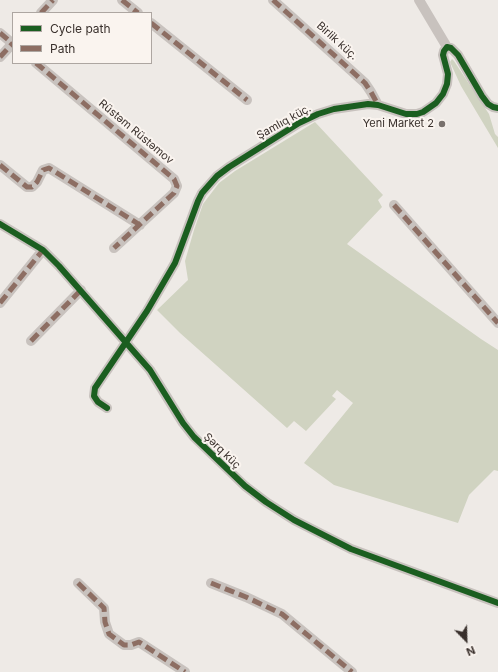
<!DOCTYPE html>
<html>
<head>
<meta charset="utf-8">
<style>
  body { margin:0 }
  #map { position:relative; width:498px; height:672px; overflow:hidden; background:#eeeae6; font-family:Inter,sans-serif }
  canvas { display:block }
  .legend { position:absolute; left:12px; top:12px; width:140px; height:52px; box-sizing:border-box; background:#faf4ef; border:1px solid #ada6a1; margin:0; padding:5px 7px; list-style:none; font-size:12px; color:#39302c }
  .legend li { display:flex; align-items:center; gap:8px; height:20px }
  .legend b { width:20px; border:1px solid #ada6a1 }
  .north { position:absolute; left:446px; top:620px; width:40px; height:40px; -webkit-text-stroke:3px #faf4ef; paint-order:stroke; rotate:157deg; font-size:11px; font-weight:700; line-height:16px; text-align:center; color:#39302c }
  .north::after { content:''; display:block; margin:auto; width:14px; height:18px; background:#39302c; clip-path:polygon(50% 0,100% 100%,50% 72%,0 100%) }
</style>
</head>
<body>
<div id="map">
<canvas width="498" height="672"></canvas>
<ul class="legend">
<li><b style="height:5px;background:#1b5e20"></b>Cycle path</li>
<li><b style="height:5px;background:#8d6e63"></b>Path</li>
</ul>
<div class="north">N</div>
</div>
<script>
const ctx = document.querySelector('canvas').getContext('2d');
ctx.lineJoin = 'round';
function fillPath(path, color) {
  ctx.fillStyle = color;
  ctx.fill(path, 'evenodd');
}
function shape(rows) {
  const path = new Path2D();
  for (const r of rows) {
    path.moveTo(r[0], r[1]);
    for (let i = 2; i < r.length; i += 2) path.lineTo(r[i], r[i + 1]);
  }
  return path;
}
function strokePath(path, color, width, dash) {
  ctx.strokeStyle = color;
  ctx.lineWidth = width;
  ctx.lineCap = dash ? 'butt' : 'round';
  ctx.setLineDash(dash || []);
  ctx.stroke(path);
}
function label(font, color, halo, rows, align = 'center') {
  ctx.font = font + ' Inter,sans-serif';
  ctx.lineWidth = 4;
  ctx.setLineDash([]);
  ctx.textBaseline = 'middle';
  ctx.strokeStyle = halo;
  ctx.fillStyle = color;
  for (const [text, x, y, turn = 0] of rows) {
    ctx.save();
    ctx.translate(x, y);
    ctx.rotate((+turn || 0) * Math.PI / 180);
    ctx.textAlign = isNaN(turn) ? turn : align;
    if (halo) ctx.strokeText(text, 0, 0);
    ctx.fillText(text, 0, 0);
    ctx.restore();
  }
}
const green = shape([
  [452,59,454,61,489,114,495,134,498,137,498,148,461,86,450,62],
  [315,122,383,195,378,200,382,207,347,244,481,339,498,350,498,471,494,470,469,495,458,523,334,485,304,463,353,403,337,390,332,396,336,399,306,431,294,421,287,428,180,333,157,310,188,280,185,261,194,230,203,204,219,183,235,171]
]);
const minor = shape([
  [122,0,138,13],
  [273,0,365,83,371,92,378,105],
  [419,0,447,47],
  [41,13,53,0],
  [151,23,247,100],
  [0,33,13,44],
  [0,57,13,43],
  [36,63,174,179,177,186,174,193,114,248],
  [0,165,27,187,32,187,37,182,43,170,49,168,140,225],
  [394,205,498,323],
  [0,224,43,250,59,266,150,370,183,423,194,437,245,486,266,502,294,520,351,549,498,603],
  [0,303,43,250],
  [31,341,81,290],
  [107,408,98,402,94,396,95,388,147,311,175,263,198,201,202,193,217,176,229,167,299,123,318,114,334,109,368,104,378,105,406,114,417,114,423,112,436,103,443,94,447,84,448,74,443,55,444,51,447,47,451,48,458,55,482,96,488,104,493,107,498,108],
  [78,583,104,608,105,622,109,634,124,645,131,645,139,642,185,672],
  [211,583,246,597,282,614,352,672]
]);
const quiet = shape([
  [122,0,138,13],
  [273,0,365,83,371,92,378,105],
  [41,13,53,0],
  [151,23,247,100],
  [0,33,13,44],
  [0,57,13,43],
  [36,63,174,179,177,186,174,193,114,248],
  [0,165,27,187,32,187,37,182,43,170,49,168,140,225],
  [394,205,498,323],
  [0,303,43,250],
  [31,341,81,290],
  [78,583,104,608,105,622,109,634,124,645,131,645,139,642,185,672],
  [211,583,246,597,282,614,352,672]
]);
const cycleway = shape([
  [0,224,43,250,59,266,150,370,183,423,194,437,245,486,266,502,294,520,351,549,498,603],
  [107,408,98,402,94,396,95,388,147,311,175,263,198,201,202,193,217,176,229,167,299,123,318,114,334,109,368,104,378,105,406,114,417,114,423,112,436,103,443,94,447,84,448,74,443,55,444,51,447,47,451,48,458,55,482,96,488,104,493,107,498,108]
]);
const markers = [
  [442,124,4,"#78716d"]
];
const streetNames = [
  ["Birlik küç.",337,41,42],
  ["Şamlıq küç.",284,122,-29],
  ["Rüstəm Rüstəmov",136,132,40],
  ["Şərq küç",222,451,44]
];
const poiNames = [
  ["Yeni Market 2",434,124]
];
fillPath(green, '#d0d3c1');
strokePath(minor, '#c8c2be', 10);
strokePath(quiet, '#8d6e63', 5, [10, 5]);
strokePath(cycleway, '#1b5e20', 6);
for (const [x, y, r, color] of markers) {
  const dot = new Path2D();
  dot.arc(x, y, r, 0, 2 * Math.PI);
  ctx.fillStyle = color;
  ctx.fill(dot);
  strokePath(dot, '#faf4ef', 1.5);
}
label('11px', '#39302c', '#faf4ef', streetNames);
label('11px', '#39302c', '#faf4ef', poiNames, 'right');
</script>
</body>
</html>
